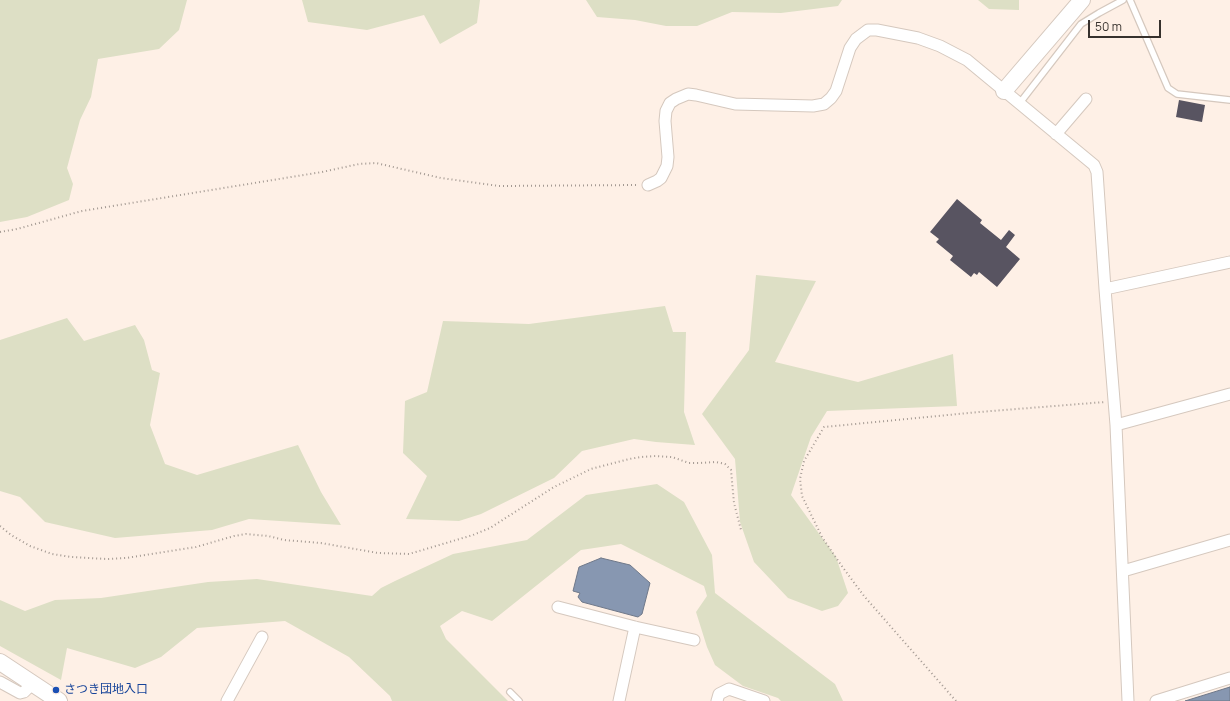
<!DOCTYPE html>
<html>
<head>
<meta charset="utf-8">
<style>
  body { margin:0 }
  #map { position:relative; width:1230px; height:701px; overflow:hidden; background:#fef0e6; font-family:Manrope,sans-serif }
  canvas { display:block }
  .scale { position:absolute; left:1088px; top:20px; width:73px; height:18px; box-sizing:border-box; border:2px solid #36312d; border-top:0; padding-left:5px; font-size:12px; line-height:14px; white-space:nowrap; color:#36312d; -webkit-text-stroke:3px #fef0e6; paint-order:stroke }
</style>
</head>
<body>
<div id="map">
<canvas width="1230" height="701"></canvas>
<div class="scale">50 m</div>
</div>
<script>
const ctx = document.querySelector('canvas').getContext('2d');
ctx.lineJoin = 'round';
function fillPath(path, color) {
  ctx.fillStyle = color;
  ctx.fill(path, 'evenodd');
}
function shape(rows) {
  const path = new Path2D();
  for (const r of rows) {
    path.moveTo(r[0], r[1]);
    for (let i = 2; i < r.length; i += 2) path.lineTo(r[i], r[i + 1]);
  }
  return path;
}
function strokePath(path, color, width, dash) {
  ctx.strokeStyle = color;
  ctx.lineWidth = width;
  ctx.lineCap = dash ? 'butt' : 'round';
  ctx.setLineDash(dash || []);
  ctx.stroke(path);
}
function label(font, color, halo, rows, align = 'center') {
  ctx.font = font + ' Manrope,"Noto Sans JP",sans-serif';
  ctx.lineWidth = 4;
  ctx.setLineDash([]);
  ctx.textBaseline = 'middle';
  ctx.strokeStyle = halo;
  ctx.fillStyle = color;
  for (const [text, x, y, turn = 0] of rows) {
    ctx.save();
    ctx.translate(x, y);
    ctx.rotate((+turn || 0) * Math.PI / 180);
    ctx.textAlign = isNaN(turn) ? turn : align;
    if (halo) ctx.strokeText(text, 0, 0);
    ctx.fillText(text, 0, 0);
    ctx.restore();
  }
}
const green = shape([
  [0,0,187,0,179,30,159,49,98,59,91,97,80,120,67,168,73,184,69,200,27,217,0,222],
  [302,0,480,0,477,23,440,44,424,15,367,30,308,22],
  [586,0,842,0,838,6,781,13,732,12,697,26,666,26,635,20,597,17],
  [978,0,1019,0,1019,10,989,9],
  [756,275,816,281,775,362,858,382,953,354,957,406,827,411,811,437,791,495,836,557,848,593,838,606,822,611,788,598,754,562,740,522,735,459,702,414,749,350],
  [665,306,673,332,686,332,684,412,695,445,656,442,634,439,582,451,554,478,481,514,459,521,406,519,427,476,403,453,405,401,427,392,443,321,529,324],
  [67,318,84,341,135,325,144,340,152,370,160,373,150,425,165,464,197,475,298,445,321,492,341,525,249,519,212,530,115,538,45,522,20,497,0,491,0,340],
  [657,484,684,502,712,555,715,593,835,684,843,701,781,701,778,698,743,686,715,665,707,647,696,612,707,596,704,586,621,544,581,550,492,621,462,611,440,626,446,639,508,701,392,701,390,696,349,657,285,621,197,628,161,657,135,668,67,648,61,680,0,646,0,600,25,611,55,600,101,598,208,582,257,579,372,596,381,588,395,581,453,554,527,540,586,495]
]);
const water = shape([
  [601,558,630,565,650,583,642,614,638,617,582,602,578,597,580,593,573,591,579,567,601,558],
  [1230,687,1230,701,1185,701,1230,687]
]);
const building = shape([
  [1179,100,1205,105,1202,122,1176,117],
  [957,199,982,220,980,223,1001,240,1009,230,1015,235,1006,247,1020,259,997,287,979,272,977,275,974,273,971,277,950,260,953,256,936,242,939,239,930,232]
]);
const path = shape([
  [0,232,17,229,82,211,322,172,359,164,376,163,441,178,499,186,638,185],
  [0,526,11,535,30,546,52,554,71,557,107,559,126,558,196,547,234,536,246,534,268,536,284,540,321,543,378,553,409,554,473,535,490,528,554,487,591,469,629,459,641,457,656,456,672,457,689,463,700,463,716,462,725,464,731,470,734,503,741,530],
  [956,701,864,596,841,565,822,537,802,496,800,479,804,461,824,427,979,412,1105,402]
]);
const lane = shape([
  [1130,0,1168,88,1177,94,1230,100],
  [1019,104,1081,24,1099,13,1123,0],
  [510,692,519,701]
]);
const street = shape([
  [1056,134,1086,99],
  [648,185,657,181,661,178,667,166,668,157,665,121,666,111,670,103,676,99,688,94,696,95,735,104,813,106,824,104,831,98,836,91,850,48,856,39,868,30,877,30,918,38,940,46,967,60,1094,165,1097,172,1105,289,1116,425,1128,701],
  [1105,289,1230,262],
  [1116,425,1230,394],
  [1123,571,1230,540],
  [558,607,635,627,694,640],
  [0,682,20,693,24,692,33,683],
  [227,701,262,637],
  [619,701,635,627],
  [717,701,719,694,729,689,764,701],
  [1156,701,1230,678]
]);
const secondary = shape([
  [1004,91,1082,0],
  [0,662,59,701]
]);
const markers = [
  [56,690,4,"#1a4fb4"]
];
const transitNames = [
  ["さつき団地入口",64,690]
];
fillPath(green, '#dddfc5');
fillPath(water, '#8797b1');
strokePath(water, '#6f7889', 1);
fillPath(building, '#585461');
strokePath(lane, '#d5c8be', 8);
strokePath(street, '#d5c8be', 13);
strokePath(secondary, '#d5c8be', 18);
strokePath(path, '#a39992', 2, [1, 3]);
strokePath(lane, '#fff', 5.5);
strokePath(street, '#fff', 11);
strokePath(secondary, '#fff', 16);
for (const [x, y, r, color] of markers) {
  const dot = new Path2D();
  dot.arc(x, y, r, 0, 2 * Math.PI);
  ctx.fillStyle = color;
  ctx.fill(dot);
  strokePath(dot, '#fef0e6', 1.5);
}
label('12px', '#164399', '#fef0e6', transitNames, 'left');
</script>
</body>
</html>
